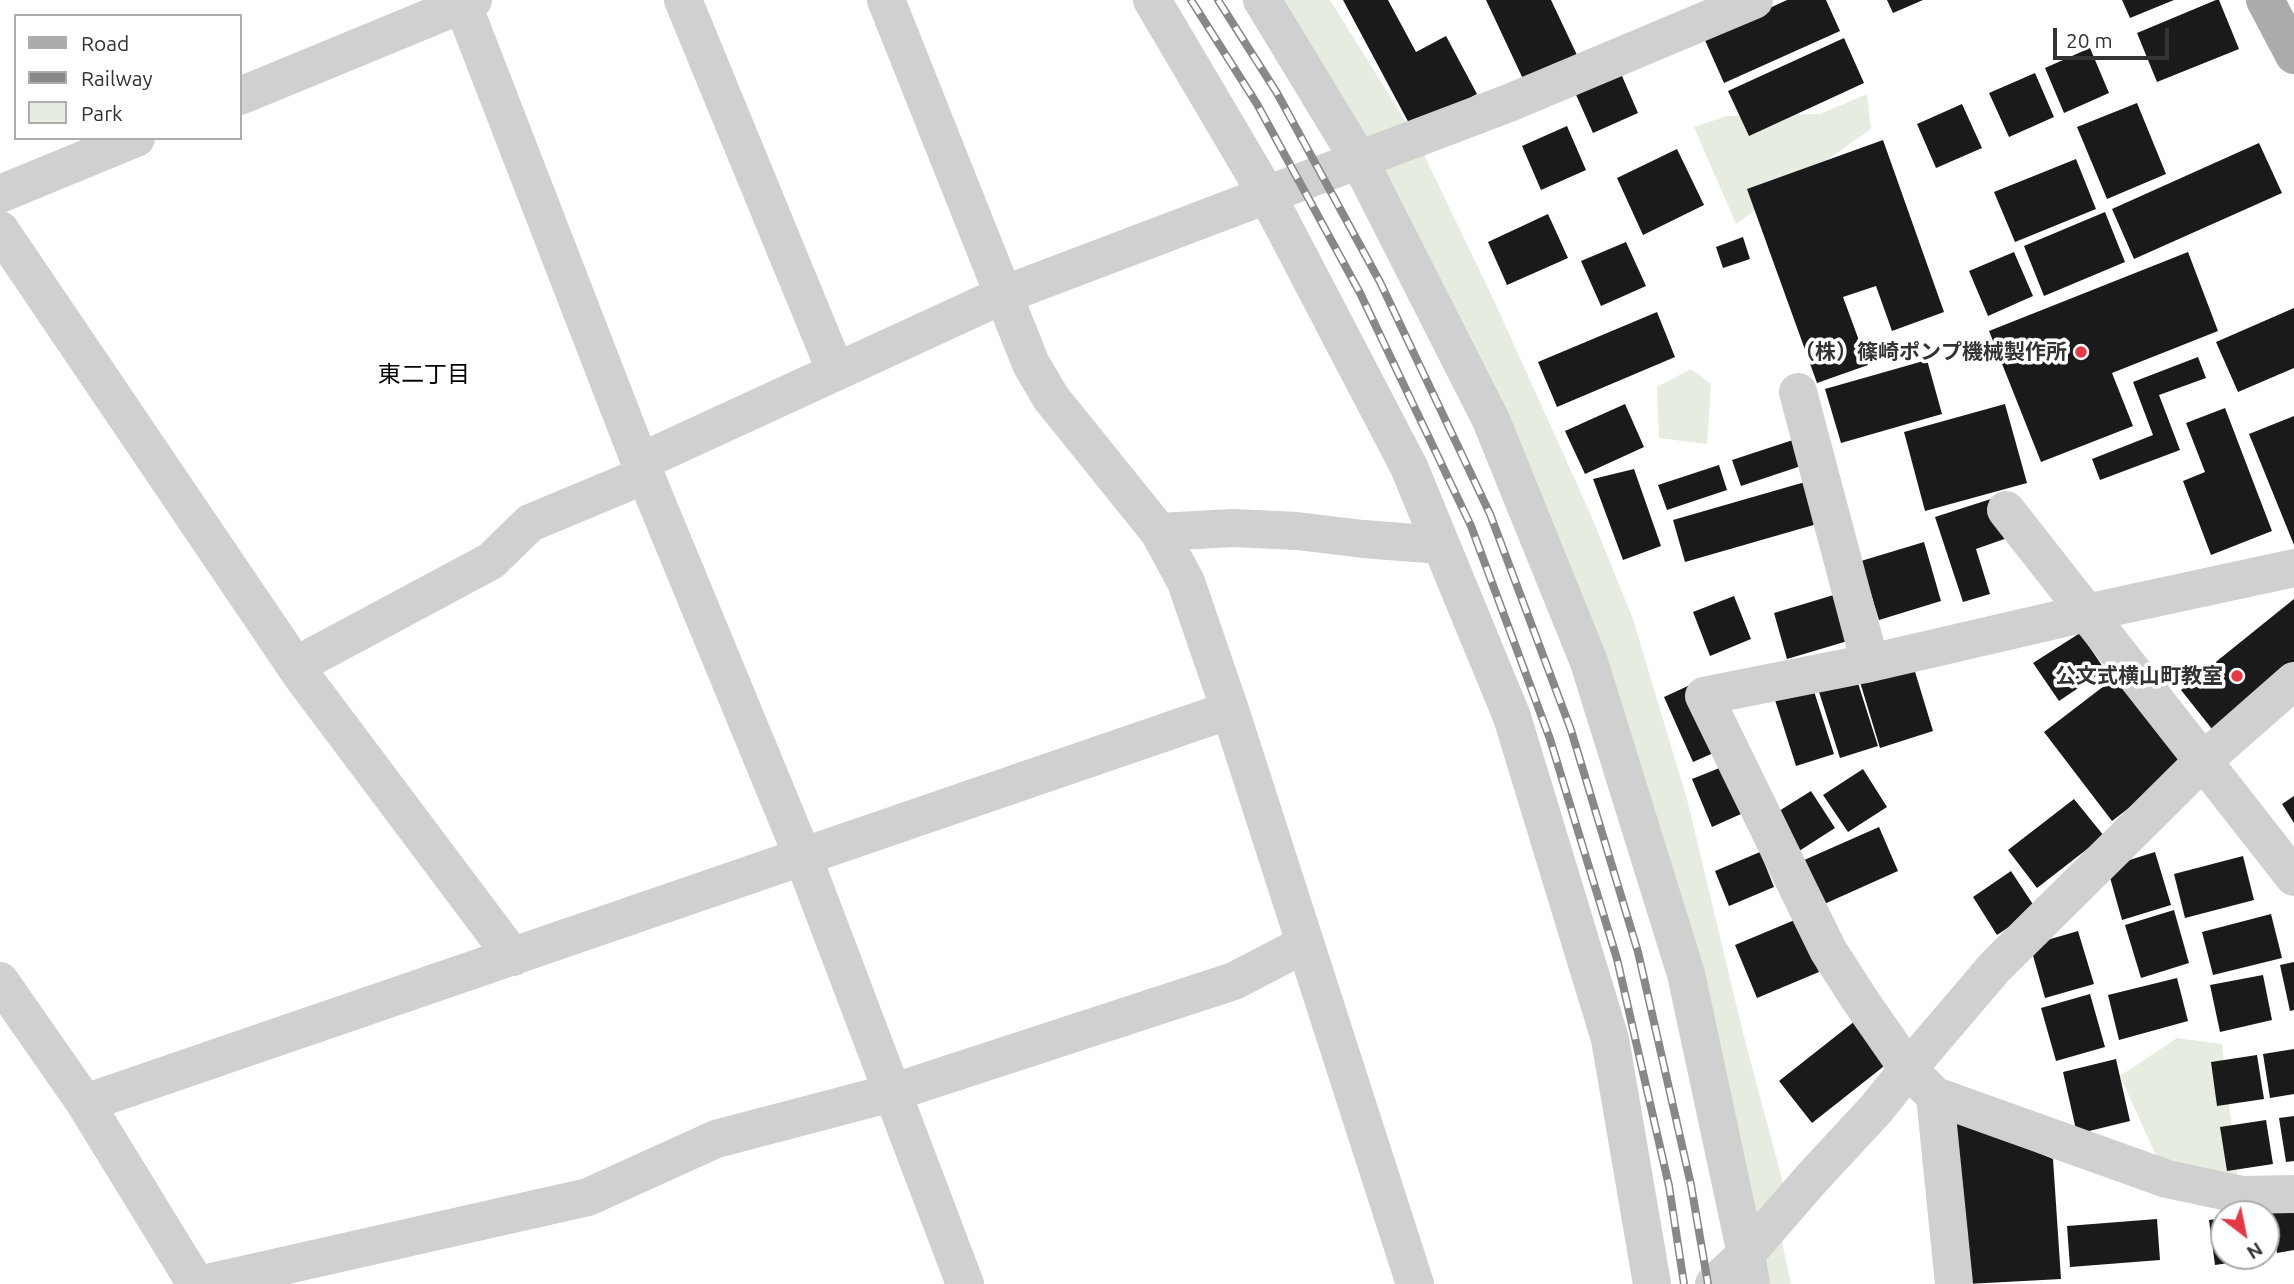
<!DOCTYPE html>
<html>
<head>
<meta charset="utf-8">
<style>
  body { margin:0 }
  #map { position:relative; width:2294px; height:1284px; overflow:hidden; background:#fff; font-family:Ubuntu,sans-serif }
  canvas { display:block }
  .legend { position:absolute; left:14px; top:14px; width:228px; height:126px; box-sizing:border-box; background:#fff; border:2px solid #adadad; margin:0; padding:9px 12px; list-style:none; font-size:21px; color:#333 }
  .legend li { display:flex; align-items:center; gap:14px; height:35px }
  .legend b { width:35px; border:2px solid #adadad }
  .north { position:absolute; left:2210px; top:1200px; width:70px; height:70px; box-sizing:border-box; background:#fff; border:2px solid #adadad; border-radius:50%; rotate:148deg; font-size:19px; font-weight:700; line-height:28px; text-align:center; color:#333 }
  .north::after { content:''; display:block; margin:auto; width:24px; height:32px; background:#e63946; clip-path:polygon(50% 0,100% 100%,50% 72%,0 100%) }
  .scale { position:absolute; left:2053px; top:28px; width:116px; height:32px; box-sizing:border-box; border:4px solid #333; border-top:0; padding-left:9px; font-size:21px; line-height:24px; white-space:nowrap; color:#333; -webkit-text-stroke:5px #fff; paint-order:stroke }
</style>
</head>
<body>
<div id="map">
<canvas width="2294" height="1284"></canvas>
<ul class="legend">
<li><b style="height:9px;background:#ababab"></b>Road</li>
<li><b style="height:9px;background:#888"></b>Railway</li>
<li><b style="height:19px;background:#e6ecdf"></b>Park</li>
</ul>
<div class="north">N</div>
<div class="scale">20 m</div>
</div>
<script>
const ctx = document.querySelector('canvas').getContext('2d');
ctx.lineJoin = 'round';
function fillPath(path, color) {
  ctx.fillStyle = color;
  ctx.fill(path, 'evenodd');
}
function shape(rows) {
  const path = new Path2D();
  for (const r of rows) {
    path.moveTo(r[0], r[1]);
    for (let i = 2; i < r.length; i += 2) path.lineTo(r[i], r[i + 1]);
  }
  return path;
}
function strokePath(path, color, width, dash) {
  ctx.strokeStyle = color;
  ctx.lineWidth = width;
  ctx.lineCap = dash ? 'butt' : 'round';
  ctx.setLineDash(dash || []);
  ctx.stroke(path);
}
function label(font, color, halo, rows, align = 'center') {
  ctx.font = font + ' Ubuntu,"Noto Sans JP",sans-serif';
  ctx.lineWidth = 7;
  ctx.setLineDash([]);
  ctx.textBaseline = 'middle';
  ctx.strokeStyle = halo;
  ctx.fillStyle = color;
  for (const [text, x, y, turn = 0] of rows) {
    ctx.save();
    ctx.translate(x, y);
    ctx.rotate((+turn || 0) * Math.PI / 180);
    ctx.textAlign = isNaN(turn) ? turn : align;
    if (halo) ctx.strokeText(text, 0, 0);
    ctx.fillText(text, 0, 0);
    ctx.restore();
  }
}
const green = shape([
  [1262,0,1330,0,1416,138,1496,305,1590,513,1633,619,1688,803,1743,1033,1783,1183,1742,1232,1549,561],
  [1867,94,1871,129,1736,224,1694,127,1727,116,1820,114],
  [1691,369,1711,384,1707,444,1659,438,1657,387],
  [2177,1038,2222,1044,2238,1181,2158,1160,2120,1076],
  [1777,1219,1791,1284,1751,1284]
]);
const building = shape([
  [1343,0,1388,0,1416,52,1446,36,1477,94,1412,129],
  [1486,0,1551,0,1577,55,1524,81],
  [1787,0,1826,0,1840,31,1724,83,1704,38],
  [1887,0,1923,0,1893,13],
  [2122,0,2174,0,2130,18],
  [2216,0,2219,0,2239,49,2157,82,2137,33],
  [1844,38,1864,83,1749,136,1728,91],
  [2090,48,2109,93,2064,113,2045,68],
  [1619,69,1638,113,1593,133,1573,88],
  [2035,73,2054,117,2009,137,1989,93],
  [2137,103,2166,174,2107,199,2077,127],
  [1962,104,1982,148,1936,168,1917,124],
  [1567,126,1586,170,1541,190,1522,146],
  [1883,140,1944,312,1892,331,1876,286,1843,297,1868,365,1817,383,1747,189],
  [2259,143,2282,193,2134,259,2112,209],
  [1677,149,1704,205,1643,235,1617,178],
  [2076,159,2096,209,2015,242,1994,192],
  [2105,212,2125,262,2044,296,2024,246],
  [1548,214,1568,258,1507,285,1488,242],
  [1743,237,1750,259,1723,268,1716,247],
  [1626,242,1646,286,1601,306,1581,261],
  [2014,252,2033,296,1988,316,1969,271],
  [2188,252,2218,331,2112,373,2133,426,2041,462,1989,331],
  [2294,308,2294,368,2238,392,2216,342],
  [1657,312,1675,357,1557,407,1538,362],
  [2198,357,2206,378,2159,395,2180,450,2100,480,2092,459,2153,435,2133,382],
  [1927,360,1942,414,1841,443,1825,389],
  [1625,404,1644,447,1585,474,1565,431],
  [2005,404,2027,483,1925,511,1904,432],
  [2225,408,2272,531,2211,555,2183,481,2205,472,2186,423],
  [2294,416,2294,545,2249,434],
  [1793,440,1801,466,1741,486,1732,460],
  [1719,465,1727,490,1667,510,1658,485],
  [1634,469,1661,546,1623,560,1593,479],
  [1805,482,1817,524,1685,562,1673,520],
  [1997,497,2010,537,1976,549,1990,594,1963,602,1935,517],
  [1924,542,1941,601,1879,620,1861,561],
  [1837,594,1851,640,1787,659,1774,613],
  [1734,596,1751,639,1710,656,1693,612],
  [2294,599,2294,662,2212,729,2181,690],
  [2080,633,2105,670,2059,701,2033,663],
  [1913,665,1933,731,1880,748,1860,682],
  [2117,676,2186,764,2112,821,2044,732],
  [1857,680,1878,746,1840,758,1819,692],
  [1690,685,1718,751,1693,762,1664,697],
  [1813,688,1834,754,1796,766,1775,700],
  [1722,767,1741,814,1712,827,1692,779],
  [1863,769,1887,807,1848,832,1823,795],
  [1811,791,1835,828,1796,853,1771,816],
  [2294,796,2294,823,2282,804],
  [2074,799,2104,836,2037,888,2008,850],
  [1879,827,1898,871,1822,905,1802,861],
  [1760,852,1774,887,1729,906,1715,871],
  [2155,852,2171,905,2122,920,2107,867],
  [2243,856,2254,900,2185,918,2174,874],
  [2011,871,2036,909,1997,935,1973,897],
  [2174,910,2189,963,2141,978,2125,925],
  [2271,914,2282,958,2213,975,2202,932],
  [1797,919,1819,972,1757,998,1735,945],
  [2078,931,2094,984,2045,998,2030,945],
  [2294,962,2294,1010,2290,1011,2280,965],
  [2263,975,2272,1020,2220,1032,2210,985],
  [2177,978,2188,1021,2119,1040,2108,995],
  [2090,994,2105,1047,2056,1061,2041,1008],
  [1855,1021,1888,1063,1812,1123,1779,1081],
  [2294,1049,2294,1094,2270,1098,2263,1054],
  [2257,1055,2264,1099,2217,1106,2211,1062],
  [2116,1059,2130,1121,2077,1134,2063,1072],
  [1950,1116,2053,1159,2061,1279,1967,1284],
  [2294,1116,2294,1161,2286,1162,2279,1118],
  [2266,1120,2273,1164,2227,1171,2220,1127],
  [2294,1204,2294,1250,2277,1253,2270,1208],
  [2224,1218,2224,1256,2264,1258,2215,1265,2209,1220],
  [2157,1219,2160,1260,2070,1267,2067,1226]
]);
const minor = shape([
  [461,0,640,462,803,857,965,1284],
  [683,0,836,372],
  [886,0,1031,364,1051,398,1159,532,1186,582,1230,710,1415,1284],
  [1152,0,1267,195,1409,467,1512,717,1610,1039,1652,1284],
  [1262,0,1359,160,1491,420,1589,662,1686,974,1746,1254,1751,1284],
  [240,96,473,0],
  [0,194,136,138],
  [0,230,302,676,513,957],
  [1798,392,1870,663],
  [640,462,1003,295,1509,103,1754,0],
  [2006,510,2294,877],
  [1159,532,1234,528,1297,531,1363,539,1441,545],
  [2294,568,2086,613,1870,663,1704,696,1828,950,1860,1000,1908,1069,1935,1096,2167,1179,2242,1195,2294,1194],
  [295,666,491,561,530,523,645,475],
  [0,981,85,1103,196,1284],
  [1935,1096,1954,1284],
  [85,1103,1230,710],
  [203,1284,588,1197,716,1139,891,1093,1234,981,1305,944],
  [1714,1284,1746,1254,1813,1177,1877,1108,1908,1069,1995,967,2204,760,2294,681]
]);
const major = shape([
  [2265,0,2294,55]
]);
const rail = shape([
  [1191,0,1257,104,1360,293,1471,526,1550,739,1617,959,1669,1186,1684,1284],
  [1218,0,1277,93,1380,282,1490,514,1571,730,1638,952,1691,1185,1708,1284]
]);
const markers = [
  [2081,352,7,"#e63946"],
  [2237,676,7,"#e63946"]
];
const poiNames = [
  ["（株）篠崎ポンプ機械製作所",2067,352],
  ["公文式横山町教室",2223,676]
];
const neighbourhoodNames = [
  ["東二丁目",424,374]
];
fillPath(green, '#e6ecdf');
fillPath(building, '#1a1a1a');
strokePath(minor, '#d0d0d0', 38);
strokePath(major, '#ababab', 38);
strokePath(rail, '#888', 8);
strokePath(rail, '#fff', 5, [16]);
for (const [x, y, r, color] of markers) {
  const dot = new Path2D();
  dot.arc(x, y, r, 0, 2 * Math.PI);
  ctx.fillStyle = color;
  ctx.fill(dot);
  strokePath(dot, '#fff', 2.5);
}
label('bold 21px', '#333', '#fff', poiNames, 'right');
label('23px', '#000', '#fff', neighbourhoodNames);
</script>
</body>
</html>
